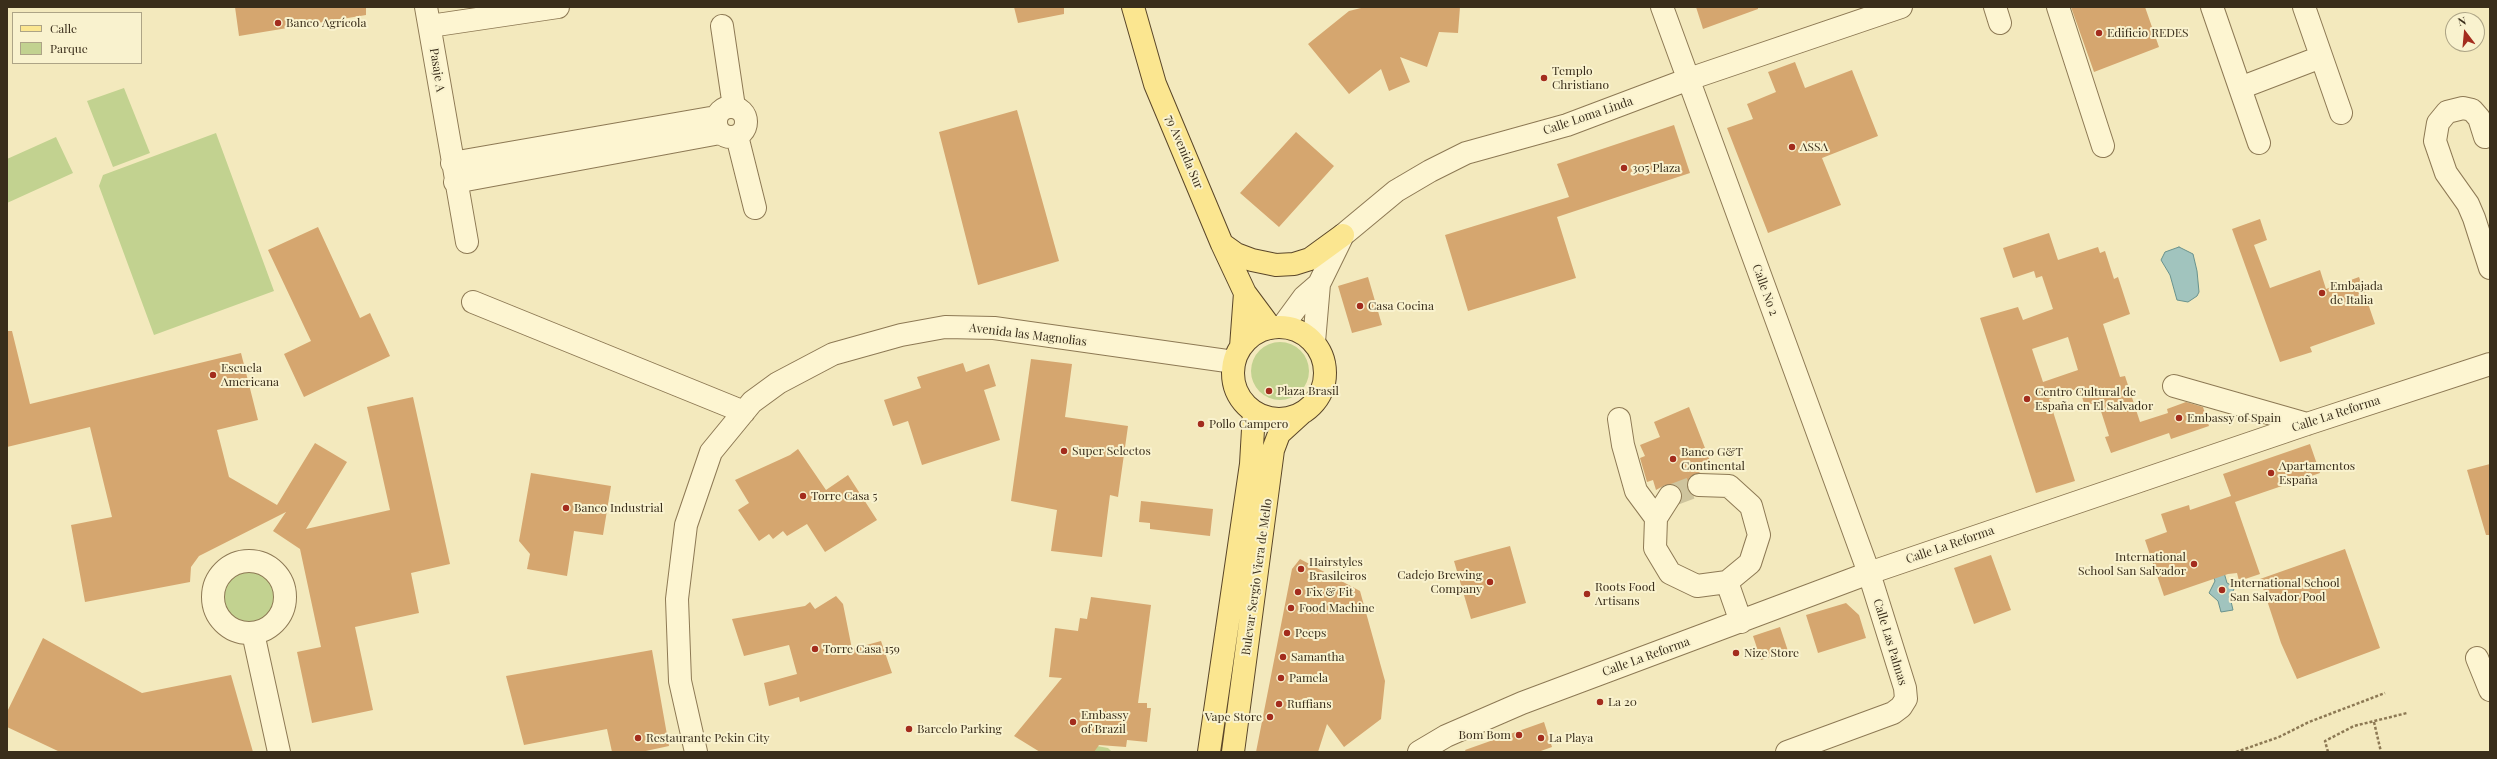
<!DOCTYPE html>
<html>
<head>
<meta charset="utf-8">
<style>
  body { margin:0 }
  #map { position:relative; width:2497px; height:759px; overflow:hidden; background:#f3e9bd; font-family:"Playfair Display",serif }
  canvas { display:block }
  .frame { position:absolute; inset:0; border:8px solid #3a2e1b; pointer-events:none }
  .legend { position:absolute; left:12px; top:12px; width:130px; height:52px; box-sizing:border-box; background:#f9f2ce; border:1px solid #ada486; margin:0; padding:5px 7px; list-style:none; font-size:12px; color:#3a2e1b }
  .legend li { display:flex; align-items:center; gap:8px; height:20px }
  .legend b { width:20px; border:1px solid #ada486 }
  .north { position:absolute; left:2445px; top:12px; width:40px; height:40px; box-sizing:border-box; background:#f9f2ce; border:1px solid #ada486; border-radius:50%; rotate:344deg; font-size:11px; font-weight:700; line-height:16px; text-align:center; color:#3a2e1b }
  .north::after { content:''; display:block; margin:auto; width:14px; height:18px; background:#a32c1d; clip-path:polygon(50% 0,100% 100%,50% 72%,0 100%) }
</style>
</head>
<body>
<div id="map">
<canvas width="2497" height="759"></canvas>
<div class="frame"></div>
<ul class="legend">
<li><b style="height:5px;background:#fbe690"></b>Calle</li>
<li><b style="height:11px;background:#c2d290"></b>Parque</li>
</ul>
<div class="north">N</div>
</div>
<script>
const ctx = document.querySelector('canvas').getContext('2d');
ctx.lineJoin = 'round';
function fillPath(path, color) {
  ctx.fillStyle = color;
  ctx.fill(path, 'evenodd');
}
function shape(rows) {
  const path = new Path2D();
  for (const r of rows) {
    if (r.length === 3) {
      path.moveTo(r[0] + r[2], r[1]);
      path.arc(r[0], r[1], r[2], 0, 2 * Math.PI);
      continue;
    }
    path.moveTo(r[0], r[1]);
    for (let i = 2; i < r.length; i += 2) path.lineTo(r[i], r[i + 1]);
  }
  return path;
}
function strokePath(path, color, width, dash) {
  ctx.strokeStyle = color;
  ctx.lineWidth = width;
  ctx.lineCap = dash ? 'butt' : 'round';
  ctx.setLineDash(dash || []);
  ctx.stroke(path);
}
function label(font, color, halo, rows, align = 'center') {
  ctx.font = font + ' "Playfair Display",serif';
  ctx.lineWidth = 4;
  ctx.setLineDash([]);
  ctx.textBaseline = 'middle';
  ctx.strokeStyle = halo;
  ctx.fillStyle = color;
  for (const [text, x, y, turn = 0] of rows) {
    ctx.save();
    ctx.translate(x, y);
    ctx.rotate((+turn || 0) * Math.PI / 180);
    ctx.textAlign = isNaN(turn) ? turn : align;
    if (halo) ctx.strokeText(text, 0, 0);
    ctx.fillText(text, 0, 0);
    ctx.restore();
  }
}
const green = shape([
  [124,88,150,153,113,167,87,101],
  [216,133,274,291,154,335,99,186,103,175],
  [56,137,73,173,7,203,7,159],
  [1280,371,29],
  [249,596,30],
  [1097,746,1108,748,1112,752,1086,752]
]);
const water = shape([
  [2179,247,2193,254,2197,271,2199,292,2197,296,2188,302,2177,300,2170,275,2161,260,2165,252,2179,247],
  [2223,569,2227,583,2235,587,2230,597,2233,610,2221,612,2218,601,2209,593,2215,581,2212,573,2223,569]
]);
const building = shape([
  [235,7,366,7,366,15,239,36],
  [1014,7,1064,7,1064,14,1018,23],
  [1365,7,1460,7,1458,33,1439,32,1427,67,1400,57,1410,82,1389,91,1381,69,1349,94,1308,44,1349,11],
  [1696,7,1758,7,1758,9,1703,29],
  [2071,7,2145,7,2159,47,2094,72],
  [1795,62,1805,88,1852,70,1878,136,1822,158,1841,205,1768,233,1727,128,1753,119,1747,104,1776,92,1768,72],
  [1017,110,1059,261,978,285,939,132],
  [1674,125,1690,173,1557,217,1576,278,1468,311,1445,235,1569,197,1557,164],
  [1296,132,1334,166,1279,227,1240,193],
  [2260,219,2267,240,2254,245,2270,288,2320,270,2326,289,2359,277,2375,324,2310,347,2312,352,2280,362,2232,229],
  [318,227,360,318,370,313,390,356,304,397,284,354,311,341,268,250],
  [2049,233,2058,260,2098,247,2100,253,2105,251,2114,279,2118,277,2130,314,2103,324,2120,377,2125,376,2140,422,2168,413,2167,409,2186,402,2203,407,2209,426,2171,439,2169,433,2111,453,2105,437,2109,436,2098,402,2085,406,2079,388,2049,399,2075,481,2036,493,1980,318,2018,307,2023,320,2053,309,2042,276,2036,278,2034,271,2013,278,2003,248],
  [2068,337,2078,370,2043,382,2032,349],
  [1368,277,1382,325,1352,333,1338,286],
  [7,331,12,331,30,404,241,353,258,420,217,430,229,477,277,505,315,443,347,462,306,529,390,510,367,407,413,397,450,564,411,573,419,613,355,627,373,710,312,723,297,652,321,647,300,549,273,531,286,512,199,556,191,567,190,582,85,602,71,525,112,517,90,427,7,447],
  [1031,359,1072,364,1065,417,1128,426,1118,497,1110,495,1102,557,1051,551,1057,510,1011,501],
  [963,363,966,372,989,364,996,386,984,390,1000,440,922,465,908,421,893,426,884,400,921,388,917,377],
  [1689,407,1712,466,1689,478,1688,491,1694,496,1681,501,1681,491,1676,485,1665,485,1656,490,1653,480,1647,482,1640,458,1645,456,1640,445,1660,437,1654,422],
  [2310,444,2320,473,2235,502,2260,574,2239,581,2237,573,2228,574,2164,596,2145,540,2167,532,2161,514,2189,505,2190,510,2231,496,2223,474],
  [798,449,826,490,848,475,877,520,825,552,807,524,787,536,783,531,773,539,769,534,759,541,738,510,749,503,735,480,790,455],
  [2490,464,2490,535,2486,535,2467,470],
  [531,473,611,486,603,535,574,531,567,576,527,569,530,554,519,541],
  [1141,501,1213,509,1210,536,1150,529,1150,523,1139,522],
  [1510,546,1526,603,1471,619,1454,561],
  [2345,549,2380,648,2297,679,2281,643,2260,579],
  [1991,555,2011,610,1974,624,1954,568],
  [1300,559,1360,591,1385,681,1381,719,1344,747,1327,724,1318,752,1256,752,1292,569],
  [836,596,843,604,852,649,881,641,892,673,800,702,799,697,769,706,764,683,797,674,789,645,744,656,732,619,805,606,810,602,815,609],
  [1091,597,1151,605,1138,703,1147,703,1147,708,1151,708,1147,742,1127,740,1126,747,1099,745,1094,752,1040,752,1014,736,1062,678,1049,677,1055,628,1078,631,1080,618,1087,619],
  [1846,603,1859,615,1866,638,1818,653,1806,615],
  [1780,627,1788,651,1761,660,1753,636],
  [43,638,142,693,231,675,253,752,60,752,7,727,7,712],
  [652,650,669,746,641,752,612,752,607,729,524,745,506,676],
  [1544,722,1552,747,1538,752,1466,752,1465,750]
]);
const minorTunnel = shape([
  [1670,496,1699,485]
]);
const path = shape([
  [2374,722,2381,752],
  [2236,752,2279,737,2309,722,2385,693],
  [2328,752,2325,741,2354,726,2407,713]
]);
const minor = shape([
  [426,7,467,242],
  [1662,7,1869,573,1905,688,1906,699,1901,707,1893,713,1787,752],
  [1995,7,2000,23],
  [2058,7,2103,146],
  [2212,7,2259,143],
  [2304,7,2341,113],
  [430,26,558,7],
  [722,26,734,107],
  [2240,88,2321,57],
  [731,122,15],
  [737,136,755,208],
  [2485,137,2479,118,2472,110,2463,108,2447,112,2438,123,2435,141,2446,173,2468,204,2474,218,2490,268],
  [452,163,716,117],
  [455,182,720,133],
  [473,302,744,412],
  [1282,327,1304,297,1319,284],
  [1314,342,1319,284,1343,235,1396,191,1430,171,1466,153,1567,125,1689,79,1901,7],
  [2174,386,2307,424],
  [1619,419,1623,445,1636,491,1656,518],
  [1670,496,1656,518,1655,548,1670,573,1697,586,1727,582,1750,563,1759,535,1751,506,1729,486,1699,485],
  [249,597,36],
  [1727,582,1741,622],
  [253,633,279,752],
  [2477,658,2490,690],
  [696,752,680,681,677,599,686,525,711,452,752,402,778,383,833,354,901,335,945,327,994,328,1234,362],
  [1419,752,1446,736,1522,703,1869,573,2307,424,2490,364]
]);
const major = shape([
  [1133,7,1155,84,1222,244,1245,293,1271,328],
  [1222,244,1236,254,1252,260,1276,265,1294,264,1310,259,1343,235],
  [1279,373,46],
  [1241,347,1245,293],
  [1209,752,1251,464,1254,412],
  [1233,752,1273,450,1279,434,1302,413]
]);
const markers = [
  [278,23,4,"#a32c1d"],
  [2099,33,4,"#a32c1d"],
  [1544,78,4,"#a32c1d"],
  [1792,147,4,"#a32c1d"],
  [1624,168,4,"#a32c1d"],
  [2322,293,4,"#a32c1d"],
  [1360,306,4,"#a32c1d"],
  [213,375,4,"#a32c1d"],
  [1269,391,4,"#a32c1d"],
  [2027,399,4,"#a32c1d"],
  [2179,418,4,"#a32c1d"],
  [1201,424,4,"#a32c1d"],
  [1064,451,4,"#a32c1d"],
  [1673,459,4,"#a32c1d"],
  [2271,473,4,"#a32c1d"],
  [803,496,4,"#a32c1d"],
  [566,508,4,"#a32c1d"],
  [2194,564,4,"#a32c1d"],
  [1301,569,4,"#a32c1d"],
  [1490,582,4,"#a32c1d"],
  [2222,590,4,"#a32c1d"],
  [1298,592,4,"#a32c1d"],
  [1587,594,4,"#a32c1d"],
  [1291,608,4,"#a32c1d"],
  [1287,633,4,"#a32c1d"],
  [815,649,4,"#a32c1d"],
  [1736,653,4,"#a32c1d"],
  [1283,657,4,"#a32c1d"],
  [1281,678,4,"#a32c1d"],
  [1600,702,4,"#a32c1d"],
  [1279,704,4,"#a32c1d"],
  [1270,717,4,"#a32c1d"],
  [1073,722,4,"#a32c1d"],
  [909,729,4,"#a32c1d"],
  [1519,735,4,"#a32c1d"],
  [638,738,4,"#a32c1d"],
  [1541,738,4,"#a32c1d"]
];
const poiNames = [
  ["Banco Agrícola",286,23],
  ["Edificio REDES",2107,33],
  ["Templo",1552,71],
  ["Christiano",1552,85],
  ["ASSA",1800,147],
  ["305 Plaza",1632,168],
  ["Embajada",2330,286],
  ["de Italia",2330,300],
  ["Casa Cocina",1368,306],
  ["Escuela",221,368],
  ["Americana",221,382],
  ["Plaza Brasil",1277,391],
  ["Centro Cultural de",2035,392],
  ["España en El Salvador",2035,406],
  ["Embassy of Spain",2187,418],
  ["Pollo Campero",1209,424],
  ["Super Selectos",1072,451],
  ["Banco G&T",1681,452],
  ["Continental",1681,466],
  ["Apartamentos",2279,466],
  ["España",2279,480],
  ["Torre Casa 5",811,496],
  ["Banco Industrial",574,508],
  ["International",2186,557,"right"],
  ["School San Salvador",2186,571,"right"],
  ["Hairstyles",1309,562],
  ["Brasileiros",1309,576],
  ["Cadejo Brewing",1482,575,"right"],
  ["Company",1482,589,"right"],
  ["International School",2230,583],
  ["San Salvador Pool",2230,597],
  ["Roots Food",1595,587],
  ["Artisans",1595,601],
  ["Fix & Fit",1306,592],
  ["Food Machine",1299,608],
  ["Peeps",1295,633],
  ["Torre Casa 159",823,649],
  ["Nize Store",1744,653],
  ["Samantha",1291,657],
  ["Pamela",1289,678],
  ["La 20",1608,702],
  ["Ruffians",1287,704],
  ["Embassy",1081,715],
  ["of Brazil",1081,729],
  ["Vape Store",1262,717,"right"],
  ["Barcelo Parking",917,729],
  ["Bom Bom",1511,735,"right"],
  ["Restaurante Pekin City",646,738],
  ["La Playa",1549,738]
];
const streetNames = [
  ["Pasaje A",437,70,81],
  ["Calle Loma Linda",1588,116,-19],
  ["79 Avenida Sur",1184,152,67],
  ["Calle No 2",1765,290,70],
  ["Avenida las Magnolias",1028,335,7],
  ["Calle La Reforma",2336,414,-18],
  ["Calle La Reforma",1950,545,-19],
  ["Bulevar Sergio Viera de Mello",1257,577,-82],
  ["Calle Las Palmas",1890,642,73],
  ["Calle La Reforma",1646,657,-20]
];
fillPath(green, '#c2d290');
fillPath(water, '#a1c4be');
strokePath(water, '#68928d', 1);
fillPath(building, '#d5a66f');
strokePath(minorTunnel, '#cec49d', 22, [22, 11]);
strokePath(minor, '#8d7954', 24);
strokePath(major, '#5a4629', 24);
strokePath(path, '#8d7954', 2.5, [3, 2]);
strokePath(minor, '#fdf5d1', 22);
strokePath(major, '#fbe690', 22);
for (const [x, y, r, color] of markers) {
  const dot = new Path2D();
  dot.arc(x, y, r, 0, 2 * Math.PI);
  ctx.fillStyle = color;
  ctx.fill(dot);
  strokePath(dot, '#f9f2ce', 1.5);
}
label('12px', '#3a2e1b', '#f9f2ce', poiNames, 'left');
label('12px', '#3a2e1b', '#f9f2ce', streetNames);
</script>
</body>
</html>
